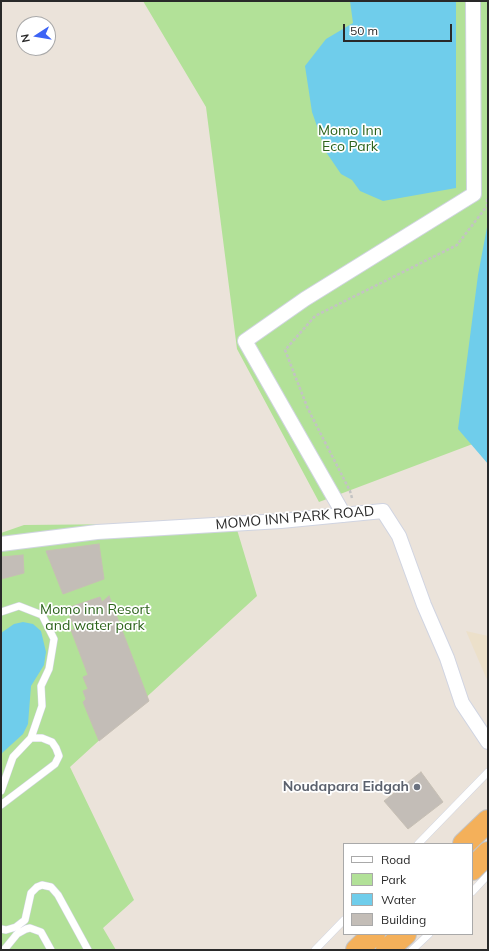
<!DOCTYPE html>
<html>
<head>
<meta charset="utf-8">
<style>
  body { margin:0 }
  #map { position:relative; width:489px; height:951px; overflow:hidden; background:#ebe3da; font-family:Mulish,sans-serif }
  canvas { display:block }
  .frame { position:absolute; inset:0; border:2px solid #292929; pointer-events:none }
  .legend { position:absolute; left:343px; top:843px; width:130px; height:92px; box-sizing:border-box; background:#fff; border:1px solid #a9a9a9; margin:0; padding:5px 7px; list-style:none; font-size:12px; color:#292929 }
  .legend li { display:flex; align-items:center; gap:8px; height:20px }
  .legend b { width:20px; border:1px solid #a9a9a9 }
  .north { position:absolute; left:16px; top:16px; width:40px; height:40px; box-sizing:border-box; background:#fff; border:1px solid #a9a9a9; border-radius:50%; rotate:258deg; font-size:11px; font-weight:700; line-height:16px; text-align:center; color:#292929 }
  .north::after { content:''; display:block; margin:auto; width:14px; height:18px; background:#3d64f5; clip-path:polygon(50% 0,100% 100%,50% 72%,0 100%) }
  .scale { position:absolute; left:343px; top:24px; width:109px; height:18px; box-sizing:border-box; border:2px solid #292929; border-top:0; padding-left:5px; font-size:12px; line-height:14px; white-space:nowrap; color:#292929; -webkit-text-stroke:3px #fff; paint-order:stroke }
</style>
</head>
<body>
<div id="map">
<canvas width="489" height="951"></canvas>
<div class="frame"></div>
<ul class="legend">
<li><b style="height:5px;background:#fff"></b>Road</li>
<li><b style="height:11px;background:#b2e198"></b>Park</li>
<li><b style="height:11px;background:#6fcdeb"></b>Water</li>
<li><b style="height:11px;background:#c3bdb7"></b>Building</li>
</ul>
<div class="north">N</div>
<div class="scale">50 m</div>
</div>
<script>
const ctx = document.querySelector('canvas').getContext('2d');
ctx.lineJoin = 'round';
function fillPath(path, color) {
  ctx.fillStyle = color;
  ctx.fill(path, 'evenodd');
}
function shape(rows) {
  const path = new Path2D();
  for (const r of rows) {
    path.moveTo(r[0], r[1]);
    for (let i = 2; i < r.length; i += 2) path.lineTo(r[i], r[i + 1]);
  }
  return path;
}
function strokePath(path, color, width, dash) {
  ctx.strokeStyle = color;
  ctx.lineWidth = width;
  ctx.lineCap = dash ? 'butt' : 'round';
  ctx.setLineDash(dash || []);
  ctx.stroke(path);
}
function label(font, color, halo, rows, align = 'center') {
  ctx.font = font + ' Mulish,sans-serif';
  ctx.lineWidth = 3.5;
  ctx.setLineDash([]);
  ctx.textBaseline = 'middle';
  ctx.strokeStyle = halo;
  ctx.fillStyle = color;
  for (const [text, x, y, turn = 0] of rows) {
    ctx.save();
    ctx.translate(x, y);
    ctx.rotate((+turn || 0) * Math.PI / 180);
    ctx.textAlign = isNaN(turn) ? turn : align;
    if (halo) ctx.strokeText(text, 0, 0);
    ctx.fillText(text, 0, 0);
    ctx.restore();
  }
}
const education = shape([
  [466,631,488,636,488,682]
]);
const green = shape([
  [143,1,488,1,488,333,478,442,319,502,237,349,206,107],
  [235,523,257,596,70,767,134,900,103,928,116,950,1,950,1,533,24,525]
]);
const water = shape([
  [350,1,456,1,456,188,383,201,360,191,352,180,341,174,326,152,312,112,305,66,326,39,353,23],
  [488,222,488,464,458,429,478,275],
  [23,622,33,624,41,631,46,652,44,665,31,686,28,724,23,734,1,754,1,633,14,624]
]);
const building = shape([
  [99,544,104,579,63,594,46,551,99,544],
  [23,555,24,573,1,579,1,557,23,555],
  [109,596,149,701,99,741,83,702,86,699,83,691,88,689,83,677,88,675,71,630,75,630,67,608,100,597,102,602,109,596],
  [421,772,443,802,408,829,384,801,421,772]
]);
const path = shape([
  [352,498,350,491,308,409,285,350,315,316,457,245,487,206,487,199]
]);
const service = shape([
  [1,612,19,606,42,615,54,639,49,669,41,686,42,706,31,738,13,757,1,791],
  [1,805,55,764,59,756,56,748,52,742,42,738,31,738],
  [418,844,488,772],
  [472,892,488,875],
  [1,929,6,930,16,927,25,920,31,893,37,887,42,885,51,887,58,895,88,950],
  [4,950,17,934,26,929,30,928,41,932,51,950],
  [315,950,344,920],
  [412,950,429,934]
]);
const minor = shape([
  [344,515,245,341,305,299,474,194,473,1],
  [1,544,97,532,281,521,383,511,399,536,424,605,447,658,462,703,488,742]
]);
const trunk = shape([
  [464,844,488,821],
  [472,869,488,853],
  [357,950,374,934],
  [387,950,405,934]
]);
const markers = [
  [417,787,4,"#6b7280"]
];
const parkNames = [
  ["Momo Inn",350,131],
  ["Eco Park",350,147],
  ["Momo inn Resort",95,610],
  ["and water park",95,626]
];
const streetNames = [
  ["MOMO INN PARK ROAD",295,518,-5]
];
const worshipNames = [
  ["Noudapara Eidgah",409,787]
];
fillPath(education, '#ece0ca');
fillPath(green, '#b2e198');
fillPath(water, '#6fcdeb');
fillPath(building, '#c3bdb7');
strokePath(building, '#c6bfb4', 1);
strokePath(service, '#d0d4e1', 8);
strokePath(minor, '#d0d4e1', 16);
strokePath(trunk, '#c3c3c3', 24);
strokePath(path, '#c3c3c3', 2.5, [3, 2]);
strokePath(service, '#fff', 7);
strokePath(minor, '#fff', 14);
strokePath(trunk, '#f4b05a', 22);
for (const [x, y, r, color] of markers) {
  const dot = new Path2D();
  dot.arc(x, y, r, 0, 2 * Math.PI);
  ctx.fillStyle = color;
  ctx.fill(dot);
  strokePath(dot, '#fff', 1.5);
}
label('14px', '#2c631b', '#fff', parkNames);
label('14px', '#292929', '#fff', streetNames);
label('bold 14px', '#5b616d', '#fff', worshipNames, 'right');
</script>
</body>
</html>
